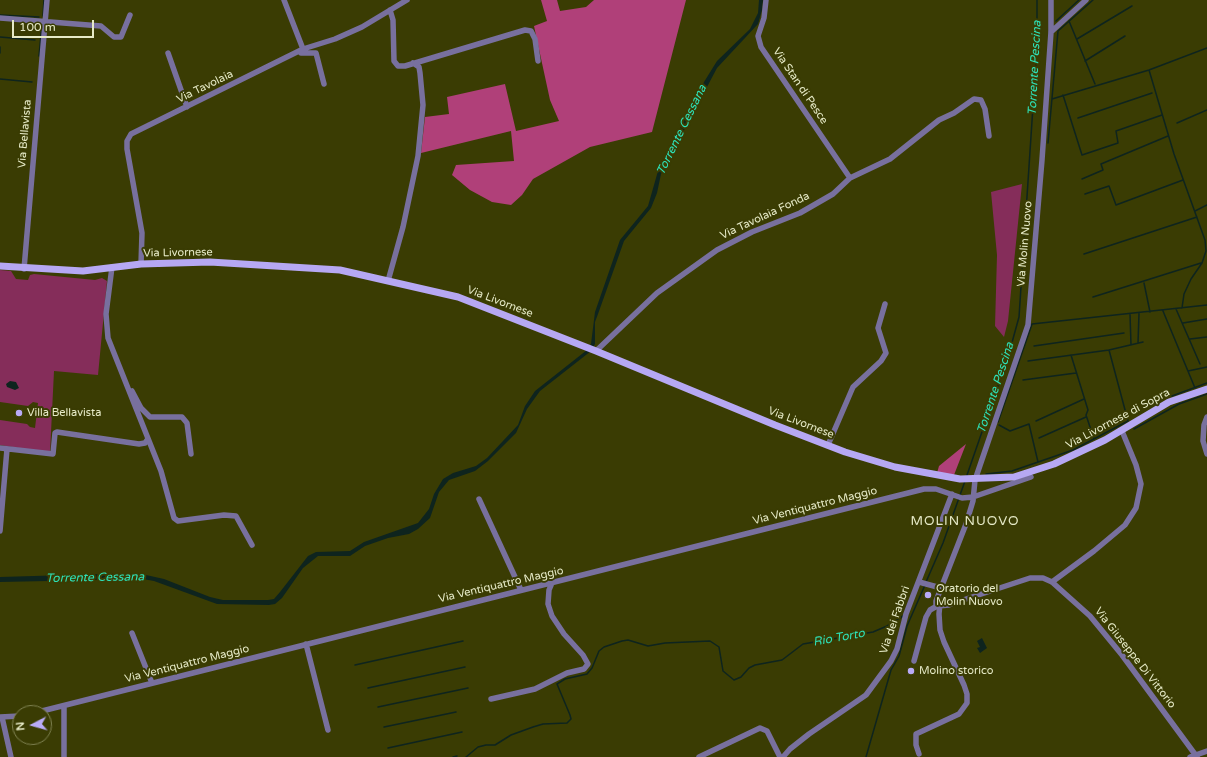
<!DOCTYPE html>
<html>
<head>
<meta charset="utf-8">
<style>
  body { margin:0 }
  #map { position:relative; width:1207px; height:757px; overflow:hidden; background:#3a3c03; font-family:"Varela Round",sans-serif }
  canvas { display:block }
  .north { position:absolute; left:12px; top:705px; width:40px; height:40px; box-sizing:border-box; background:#3a3c03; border:1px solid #7f8251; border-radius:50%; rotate:264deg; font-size:11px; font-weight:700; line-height:16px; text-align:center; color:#e6eac7 }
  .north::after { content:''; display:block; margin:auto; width:14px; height:18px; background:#b9abf7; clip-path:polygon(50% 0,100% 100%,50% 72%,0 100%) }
  .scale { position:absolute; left:12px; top:20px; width:82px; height:18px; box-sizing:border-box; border:2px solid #e6eac7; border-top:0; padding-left:5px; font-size:12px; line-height:14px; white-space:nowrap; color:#e6eac7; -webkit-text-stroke:3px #3a3c03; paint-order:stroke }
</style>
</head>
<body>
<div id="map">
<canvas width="1207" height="757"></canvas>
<div class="north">N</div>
<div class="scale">100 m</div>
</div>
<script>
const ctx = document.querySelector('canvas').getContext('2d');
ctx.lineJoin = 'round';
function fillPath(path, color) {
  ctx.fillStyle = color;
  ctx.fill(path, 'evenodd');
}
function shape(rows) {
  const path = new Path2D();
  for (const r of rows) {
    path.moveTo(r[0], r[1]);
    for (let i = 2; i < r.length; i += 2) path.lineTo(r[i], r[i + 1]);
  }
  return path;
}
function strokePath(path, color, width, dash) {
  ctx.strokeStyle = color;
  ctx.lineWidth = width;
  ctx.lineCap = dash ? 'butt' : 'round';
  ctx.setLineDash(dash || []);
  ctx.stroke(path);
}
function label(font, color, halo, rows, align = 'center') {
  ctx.font = font + ' "Varela Round",sans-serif';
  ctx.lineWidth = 4;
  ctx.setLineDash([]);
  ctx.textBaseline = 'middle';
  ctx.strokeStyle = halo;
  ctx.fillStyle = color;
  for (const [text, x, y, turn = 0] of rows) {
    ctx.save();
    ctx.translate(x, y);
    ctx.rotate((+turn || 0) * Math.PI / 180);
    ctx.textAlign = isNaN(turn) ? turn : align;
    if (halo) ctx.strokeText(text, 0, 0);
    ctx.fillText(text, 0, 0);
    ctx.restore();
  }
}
const green = shape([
  [1022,184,1008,321,1004,337,995,326,997,255,991,192],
  [0,270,11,271,16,279,28,280,30,275,34,274,95,280,102,278,107,281,98,375,54,371,50,453,0,445,0,420,27,424,30,427,35,428,38,403,33,402,28,406,0,402]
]);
const forest = shape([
  [541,0,557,0,560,11,586,7,594,0,686,0,652,132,590,147,533,179,522,195,511,205,492,202,470,190,452,175,456,165,514,161,511,131,421,153,425,117,449,114,447,97,505,84,516,131,559,121,550,100,534,26,547,21],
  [966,444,954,475,937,473,939,466]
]);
const water = shape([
  [759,0,763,0,762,10,758,24,717,68,661,174,657,193,651,208,624,241,598,314,595,322,595,344,591,351,540,391,527,409,516,433,488,461,475,471,449,480,439,492,430,518,418,529,409,534,388,538,365,546,350,556,318,556,303,568,282,598,275,604,269,605,217,604,154,581,143,579,0,582,0,577,137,573,164,579,210,597,223,600,268,600,274,599,280,592,308,556,316,552,350,551,364,542,418,523,429,509,434,494,443,479,453,473,476,466,487,458,518,425,525,406,535,391,587,350,591,344,595,312,620,240,648,206,658,171,704,82,717,61,750,29,758,13],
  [10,381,16,382,19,388,15,390,7,387,6,384],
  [982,638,987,648,980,653,977,648,980,647,977,641]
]);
const stream = shape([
  [0,15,39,17],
  [43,16,44,0],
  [1056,21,1079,0],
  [1069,21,1095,84],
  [27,23,42,24,39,56],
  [0,37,35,40],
  [1077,39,1132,6],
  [0,47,0,53],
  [1085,61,1125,36],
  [1149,70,1174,154,1205,240,1206,251,1202,263,1191,279,1184,294,1182,308],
  [0,79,32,82],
  [1063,95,1082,155,1118,143,1116,131,1162,115],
  [1052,99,1149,70,1207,48],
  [1078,118,1152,93],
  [1177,123,1207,110],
  [1048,143,1058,31,1093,0],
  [1082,179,1103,170,1101,164,1168,136],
  [1085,194,1109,186,1116,205,1183,180],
  [1195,211,1207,205],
  [1084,254,1197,217],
  [1144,283,1150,312],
  [1093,297,1201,263],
  [1176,309,1200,364],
  [1163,311,1195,388],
  [1130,314,1131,345],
  [1183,323,1207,319],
  [1190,339,1207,337],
  [1138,343,1139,313],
  [1034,346,1124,333],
  [1071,355,1088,410,1086,415,1094,439],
  [1028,361,1109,350,1143,342],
  [1188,371,1207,367],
  [1023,380,1076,373],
  [1172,396,1207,383],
  [1036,421,1084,399],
  [998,422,1032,324,1207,305],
  [999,425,1010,431,1029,424,1038,462],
  [1134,429,1179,404,1207,394],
  [1039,438,1086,417],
  [986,474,1012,471,1073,450,1128,421,1109,350],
  [967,475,1008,357,1019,317,1037,46,1037,0],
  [926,582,943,543,965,481],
  [355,665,463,641],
  [368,688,465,667],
  [378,707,468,688],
  [384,727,456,712],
  [388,748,462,732],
  [453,757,457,756],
  [466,757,478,747,486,745,495,745,511,735,533,727,543,724,567,723,571,719,570,715,557,684,565,679,587,674,592,668,599,651,604,647,622,641,628,640,648,646,665,643,710,641,719,647,723,671,734,680,741,677,749,668,755,665,782,660,803,644,873,632,887,626,903,616],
  [866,757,891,670,899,656,907,626,925,585]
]);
const minor = shape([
  [284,0,303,49],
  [766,0,764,18,758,36,761,47,850,178],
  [390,10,393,20,394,61,398,66,405,66,525,30,531,31,535,39,538,61],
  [0,18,101,26,114,37,121,37,130,15],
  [1051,32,1086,0],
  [168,53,187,107],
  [301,53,316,53,324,84],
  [141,264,142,233,127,149,127,141,131,134,303,49,335,39,362,27,407,0],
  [112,267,106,314,108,338,161,471,174,518,178,521,224,515,236,516,252,545],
  [24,269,47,0],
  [388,281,403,227,418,156,423,105,420,73,419,67,413,63],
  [596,351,657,293,717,250,752,232,800,213,833,194,850,178,890,159,939,120,954,113,974,99,981,100,985,109,989,136],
  [132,391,141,408,150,417,182,417,187,423,191,454],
  [1207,417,1204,425,1203,441,1207,454],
  [828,445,853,387,881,361,886,353,878,328,885,304],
  [0,448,53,454,55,433,57,432,139,444,145,443,148,439],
  [479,499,521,590],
  [0,531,7,449],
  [919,582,941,588],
  [1052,582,1094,551,1125,525,1136,508,1141,484,1136,465,1122,431],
  [937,599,951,604,1030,578,1043,578,1052,582,1090,616,1122,655,1197,757],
  [949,605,938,606,936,605,936,601,966,524,973,501,975,480,1028,325,1042,160,1051,32,1051,0],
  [132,633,152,683],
  [306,644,328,730],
  [914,661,926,617,930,610,937,606],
  [491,699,535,689,567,673,584,669,588,664,583,655,564,634,552,616,548,604,549,590,552,583],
  [34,713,924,489,936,489,962,498,973,497,1031,477],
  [0,717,20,716],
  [2,717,11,757],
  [919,754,916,745,916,734,959,714,967,703,967,694,964,685,944,642,940,630,939,614,940,603],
  [64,757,64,706],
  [699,757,760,728,767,731,780,757],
  [783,757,790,749,809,734,866,695,891,661,897,649,906,614,952,494],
  [1190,757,1207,751]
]);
const major = shape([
  [0,266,83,271,141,264,210,262,340,270,458,297,596,351,775,425,845,452,895,467,960,479,1014,477,1054,464,1105,440,1169,402,1207,389]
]);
const markers = [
  [19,413,4,"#b9abf7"],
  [928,595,4,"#b9abf7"],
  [911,671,4,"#b9abf7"]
];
const streetNames = [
  ["Via Stan di Pesce",800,86,56],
  ["Via Tavolaia",205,87,-26],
  ["Via Bellavista",25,134,-85],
  ["Via Tavolaia Fonda",765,216,-25],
  ["Via Molin Nuovo",1025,244,-85],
  ["Via Livornese",178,253,-1],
  ["Via Livornese",500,302,21],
  ["Via Livornese di Sopra",1118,419,-28],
  ["Via Livornese",801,423,21],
  ["Via Ventiquattro Maggio",815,506,-14],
  ["Via Ventiquattro Maggio",501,585,-13],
  ["Via dei Fabbri",895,620,-71],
  ["Via Giuseppe Di Vittorio",1135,658,52],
  ["Via Ventiquattro Maggio",187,664,-14]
];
const poiNames = [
  ["Villa Bellavista",27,413],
  ["Oratorio del",936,589],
  ["Molin Nuovo",936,602],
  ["Molino storico",919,671]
];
const waterNames = [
  ["Torrente Pescina",1035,68,-87],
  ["Torrente Cessana",682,130,-64],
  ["Torrente Pescina",996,388,-72],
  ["Torrente Cessana",95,578,-1],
  ["Rio Torto",839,638,-10]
];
const quarterNames = [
  ["MOLIN NUOVO",965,522]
];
fillPath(green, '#852d5a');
fillPath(forest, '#b04079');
fillPath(water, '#0e241e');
strokePath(stream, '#0e241e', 1.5);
strokePath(minor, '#78709e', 5.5);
strokePath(major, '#b6a8f3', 7);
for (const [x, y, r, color] of markers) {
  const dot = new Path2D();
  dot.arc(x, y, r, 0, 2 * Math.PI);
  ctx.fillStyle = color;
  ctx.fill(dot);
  strokePath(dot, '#3a3c03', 1.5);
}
label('11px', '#e6eac7', '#3a3c03', streetNames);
label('11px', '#e6eac7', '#3a3c03', poiNames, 'left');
label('italic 12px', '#2ee2b8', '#3a3c03', waterNames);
ctx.letterSpacing = '1px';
label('13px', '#e6eac7', '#3a3c03', quarterNames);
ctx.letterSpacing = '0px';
</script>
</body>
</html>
